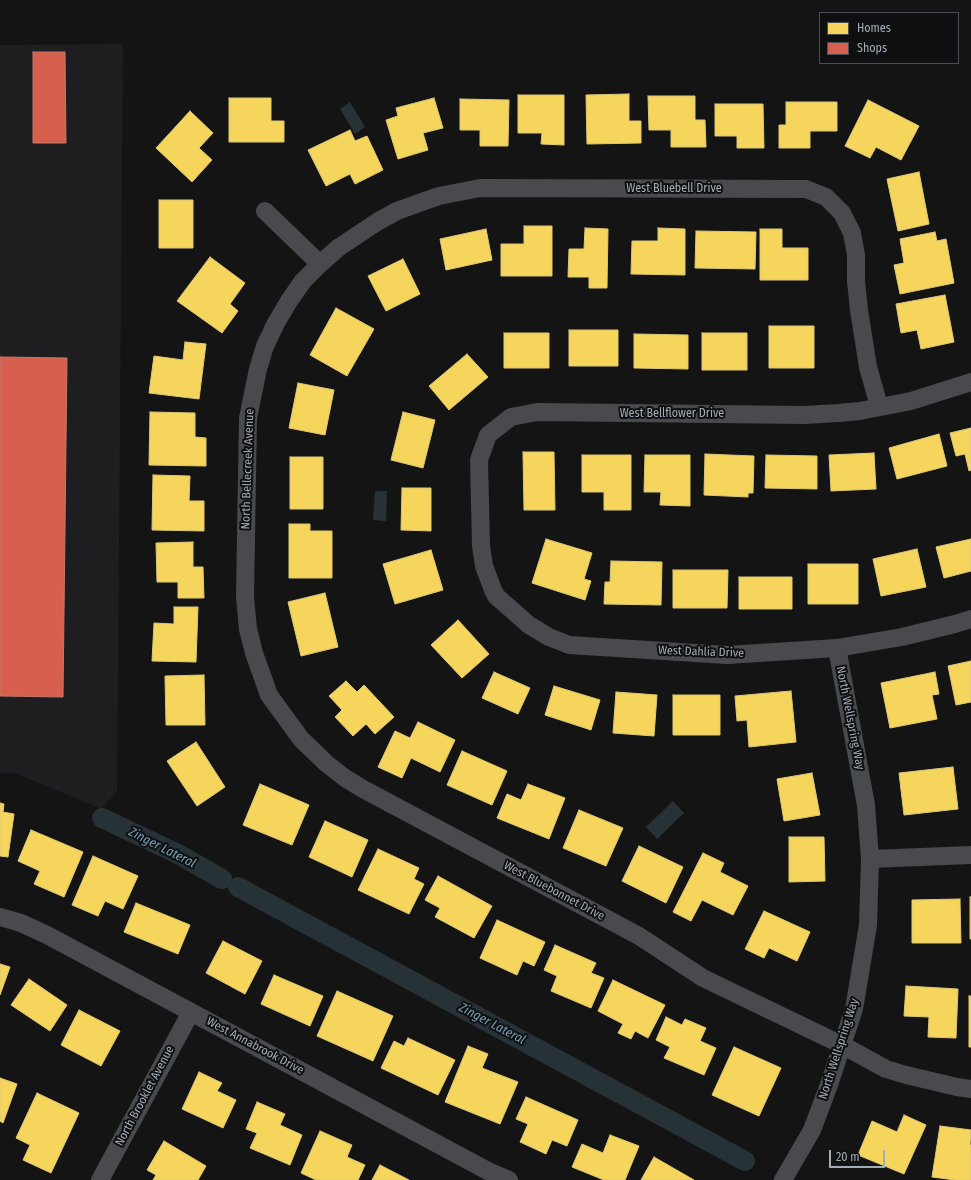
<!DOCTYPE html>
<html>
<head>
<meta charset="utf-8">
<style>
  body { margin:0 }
  #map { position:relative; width:971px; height:1180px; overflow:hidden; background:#141414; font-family:"Fira Sans Condensed",sans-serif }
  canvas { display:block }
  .legend { position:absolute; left:819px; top:12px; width:140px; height:52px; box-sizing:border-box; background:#0e0f10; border:1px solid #4a4e53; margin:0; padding:5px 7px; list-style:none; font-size:12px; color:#a4acb7 }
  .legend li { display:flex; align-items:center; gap:8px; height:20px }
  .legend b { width:20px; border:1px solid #4a4e53 }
  .scale { position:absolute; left:829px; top:1150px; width:56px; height:18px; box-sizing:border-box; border:2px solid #a4acb7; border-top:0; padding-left:5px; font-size:12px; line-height:14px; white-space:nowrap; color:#a4acb7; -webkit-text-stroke:3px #0e0f10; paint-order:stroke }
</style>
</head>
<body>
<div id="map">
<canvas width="971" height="1180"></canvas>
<ul class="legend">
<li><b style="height:11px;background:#f6d55c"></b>Homes</li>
<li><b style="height:11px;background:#d6604d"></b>Shops</li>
</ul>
<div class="scale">20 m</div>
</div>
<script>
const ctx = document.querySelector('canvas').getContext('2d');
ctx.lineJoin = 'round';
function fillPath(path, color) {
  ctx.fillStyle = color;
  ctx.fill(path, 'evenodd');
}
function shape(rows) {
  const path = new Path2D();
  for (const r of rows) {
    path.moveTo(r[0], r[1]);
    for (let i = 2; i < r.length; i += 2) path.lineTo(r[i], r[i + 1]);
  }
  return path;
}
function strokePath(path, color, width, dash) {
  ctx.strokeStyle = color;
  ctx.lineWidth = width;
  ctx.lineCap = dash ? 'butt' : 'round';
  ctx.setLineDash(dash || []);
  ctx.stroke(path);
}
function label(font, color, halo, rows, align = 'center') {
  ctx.font = font + ' "Fira Sans Condensed",sans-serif';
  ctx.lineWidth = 4;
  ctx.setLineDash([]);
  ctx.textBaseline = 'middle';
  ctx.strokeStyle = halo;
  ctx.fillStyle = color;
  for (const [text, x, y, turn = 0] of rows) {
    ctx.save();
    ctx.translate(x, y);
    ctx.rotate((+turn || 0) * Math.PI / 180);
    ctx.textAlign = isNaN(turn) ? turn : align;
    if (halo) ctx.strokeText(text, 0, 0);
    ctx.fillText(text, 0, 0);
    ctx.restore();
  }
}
const built = shape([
  [123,44,117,792,101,809,15,773,0,773,0,45]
]);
const water = shape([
  [350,102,365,127,355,134,340,109],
  [375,491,387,491,386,521,373,520],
  [673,801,684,813,657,839,646,827]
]);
const homes = shape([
  [629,94,629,121,641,121,641,143,587,144,586,95,629,94],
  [518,95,564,95,564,145,541,144,542,133,518,133,518,95],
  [648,96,695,96,695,120,705,120,706,147,671,147,671,130,649,130,648,96],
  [229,98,271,98,271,121,284,121,284,142,229,142,229,98],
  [434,98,443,128,423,133,428,150,398,159,386,120,398,116,396,108,434,98],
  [460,99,509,100,508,146,480,146,480,130,460,130,460,99],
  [868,100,919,126,901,160,876,147,870,158,845,146,868,100],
  [786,102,837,102,837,131,810,131,810,148,779,148,779,125,786,125,786,102],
  [715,104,763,104,764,148,737,148,737,136,715,136,715,104],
  [190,111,213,133,199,148,212,160,192,182,156,148,190,111],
  [350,130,355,141,367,136,383,170,355,184,350,174,326,186,308,150,350,130],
  [919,172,929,224,898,231,887,179,919,172],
  [159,200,193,200,193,248,159,248,159,200],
  [524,226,552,226,552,276,501,276,501,244,524,244,524,226],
  [585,228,608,229,607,288,589,288,589,277,568,277,569,249,584,249,585,228],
  [658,228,685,229,685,275,631,274,632,241,658,241,658,228],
  [486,229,492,260,446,270,440,239,486,229],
  [760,229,782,229,782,248,808,248,808,280,760,280,760,229],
  [696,231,756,232,755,269,695,268,696,231],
  [935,232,937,241,946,239,954,283,900,294,894,265,904,263,900,239,935,232],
  [210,257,245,283,230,304,238,311,222,333,177,301,210,257],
  [403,259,420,294,386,311,368,276,403,259],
  [945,295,954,342,921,349,917,330,901,333,896,304,945,295],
  [336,308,374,329,347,376,310,355,336,308],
  [769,326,814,326,814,368,769,368,769,326],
  [569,330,618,330,618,366,569,366,569,330],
  [504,333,549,333,549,368,504,368,504,333],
  [702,333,747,333,747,370,702,370,702,333],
  [634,334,688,335,688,369,634,368,634,334],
  [185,342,206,344,199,399,149,393,154,356,183,360,185,342],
  [467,354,488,377,449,410,429,386,467,354],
  [298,383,334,390,325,435,289,428,298,383],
  [150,412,195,413,195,437,206,438,206,466,149,465,150,412],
  [403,412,435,420,423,468,391,460,403,412],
  [971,428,971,470,969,471,965,454,956,456,950,433,971,428],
  [939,434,947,466,897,479,889,448,939,434],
  [523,452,554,452,555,510,524,510,523,452],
  [874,453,876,489,831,491,829,455,874,453],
  [705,454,754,456,753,493,748,493,748,497,704,495,705,454],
  [582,455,631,455,631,510,604,510,604,492,582,492,582,455],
  [645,455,690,455,690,506,660,505,661,492,644,492,645,455],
  [766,455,817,456,817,489,765,488,766,455],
  [290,457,323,457,323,509,290,509,290,457],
  [153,475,190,476,189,501,204,501,204,531,152,530,153,475],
  [402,488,431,488,431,531,401,530,402,488],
  [289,524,310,524,310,531,332,531,332,578,289,578,289,524],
  [546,539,592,553,584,579,591,581,585,600,532,583,546,539],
  [971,539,971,571,944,578,936,547,971,539],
  [193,542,193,567,203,567,204,598,178,598,178,582,157,582,156,543,193,542],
  [917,549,926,587,881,596,873,559,917,549],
  [431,550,443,590,395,604,383,564,431,550],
  [611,561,662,562,661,605,604,604,605,582,610,582,611,561],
  [808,564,858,564,858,604,808,604,808,564],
  [673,570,728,570,727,608,673,608,673,570],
  [739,577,792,577,792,609,739,609,739,577],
  [325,593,338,647,301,656,288,602,325,593],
  [174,607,198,607,196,662,152,661,154,623,174,624,174,607],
  [458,620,489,654,462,678,431,645,458,620],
  [971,661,971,702,956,705,948,666,971,661],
  [494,672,530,688,518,714,482,698,494,672],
  [935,672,939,694,932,695,937,719,890,728,881,683,935,672],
  [204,675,205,725,166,725,165,676,204,675],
  [346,681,357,692,364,685,394,717,375,734,366,724,353,736,335,717,342,710,329,696,346,681],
  [554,686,600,700,591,730,545,715,554,686],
  [791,691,796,742,749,747,747,720,737,721,735,696,791,691],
  [616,692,657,695,654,736,613,733,616,692],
  [673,695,720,695,720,735,673,735,673,695],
  [418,722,455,740,440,772,411,758,402,778,378,767,395,731,410,738,418,722],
  [196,742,225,787,197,806,167,761,196,742],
  [462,751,507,771,492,805,447,785,462,751],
  [953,767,958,809,904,815,899,773,953,767],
  [812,773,820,815,784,821,777,779,812,773],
  [260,784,309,805,292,845,243,825,260,784],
  [528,784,565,798,549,839,497,818,507,794,521,800,528,784],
  [0,803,4,804,3,812,14,814,8,857,0,856,0,803],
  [579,810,623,828,606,866,563,848,579,810],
  [325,821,368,840,352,877,309,857,325,821],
  [31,830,83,852,64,897,34,884,40,871,18,861,31,830],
  [789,837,824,837,825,881,789,882,789,837],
  [639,846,683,867,666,903,622,881,639,846],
  [378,849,419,868,414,879,424,884,409,914,358,890,378,849],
  [703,853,724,863,720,872,748,886,733,915,702,900,691,921,673,912,703,853],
  [93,856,138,876,123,909,105,901,98,916,72,905,93,856],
  [438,876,492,906,474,938,435,917,440,908,425,900,438,876],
  [970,897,971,897,971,939,970,939,970,897],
  [960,899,961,943,912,943,912,900,960,899],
  [136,903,190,925,178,954,124,932,136,903],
  [764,911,810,932,797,961,769,948,764,958,745,949,764,911],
  [497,920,545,942,534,966,523,961,517,975,480,958,497,920],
  [223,941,262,961,245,994,206,973,223,941],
  [555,945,596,963,591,973,604,978,591,1008,551,991,557,976,544,970,555,945],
  [0,964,10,967,0,995,0,964],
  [274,975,323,996,310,1026,261,1004,274,975],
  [29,979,67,1005,50,1031,11,1005,29,979],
  [613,980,665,1005,648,1038,635,1031,631,1039,618,1033,623,1024,598,1011,613,980],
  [906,986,958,989,956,1038,928,1037,929,1017,904,1016,906,986],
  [337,991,393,1016,373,1061,317,1036,337,991],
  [969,996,971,996,971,1047,969,1047,969,996],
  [79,1010,120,1031,101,1066,61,1045,79,1010],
  [666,1017,682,1025,685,1019,706,1028,700,1041,716,1048,704,1075,664,1058,670,1047,656,1040,666,1017],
  [408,1038,455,1060,438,1095,381,1068,394,1041,404,1046,408,1038],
  [468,1046,488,1054,482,1068,518,1082,500,1124,445,1102,468,1046],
  [734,1047,781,1068,759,1116,712,1095,734,1047],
  [199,1072,222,1083,217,1091,236,1100,223,1128,182,1109,199,1072],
  [0,1078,17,1084,3,1123,0,1121,0,1078],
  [37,1093,79,1113,51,1173,23,1160,30,1145,16,1138,37,1093],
  [526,1097,578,1120,567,1146,552,1140,546,1154,520,1142,528,1124,516,1119,526,1097],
  [257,1102,285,1114,280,1125,302,1135,290,1165,250,1148,257,1133,246,1129,257,1102],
  [904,1115,926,1125,904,1174,858,1155,872,1121,897,1132,904,1115],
  [940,1126,971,1130,970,1145,971,1145,971,1180,955,1180,932,1177,940,1126],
  [320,1131,352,1145,347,1157,365,1165,358,1180,316,1180,301,1173,320,1131],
  [610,1135,639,1146,625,1180,604,1180,572,1167,582,1144,603,1153,610,1135],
  [164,1141,206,1166,198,1180,153,1180,156,1175,147,1170,164,1141],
  [654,1157,694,1180,641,1180,654,1157],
  [380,1165,409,1180,372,1180,380,1165]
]);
const shops = shape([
  [33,52,65,52,66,143,33,143,33,52],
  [0,357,67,358,63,697,0,696,0,357]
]);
const canal = shape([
  [102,818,178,854,222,879],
  [238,887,745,1161]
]);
const street = shape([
  [265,211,320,264],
  [971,382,911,401,860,411,838,413,804,415,537,412,511,417,488,435,479,460,481,546,484,566,493,590,496,596,529,625,549,637,569,645,727,655,837,648,902,637,955,624,971,619],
  [879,406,868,367,859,310,856,281,856,255,852,233,842,213,826,197,806,189,480,188,439,196,419,203,397,211,377,222,338,248,320,264,303,281,289,301,276,323,265,346,258,369,248,418,245,597,248,629,254,653,269,695,301,739,327,764,345,778,363,789,639,936,703,978,842,1045,886,1069,906,1075,957,1087,971,1089],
  [870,859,971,855],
  [0,917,21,923,47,935,488,1171,509,1180],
  [100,1180,191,1012],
  [783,1180,812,1130,830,1082,854,1009,868,925,870,859,866,805,837,648]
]);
const streetNames = [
  ["West Bluebell Drive",674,189],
  ["West Bellflower Drive",672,414],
  ["North Bellecreek Avenue",248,469,-88],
  ["West Dahlia Drive",701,652,2],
  ["North Wellspring Way",850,718,79],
  ["West Bluebonnet Drive",554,891,28],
  ["West Annabrook Drive",255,1046,28],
  ["North Wellspring Way",839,1049,-72],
  ["North Brooklet Avenue",145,1096,-62]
];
const waterNames = [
  ["Zinger Lateral",162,848,27],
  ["Zinger Lateral",492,1024,28]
];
fillPath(built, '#1e1e20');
fillPath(water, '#273237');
fillPath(homes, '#f6d55c');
strokePath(homes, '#ddc977', 1);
fillPath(shops, '#d6604d');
strokePath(shops, '#c7776d', 1);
strokePath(canal, '#273237', 20);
strokePath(street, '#484a4d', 18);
label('12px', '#a4acb7', '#0e0f10', streetNames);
label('italic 13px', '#78a1b5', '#0e0f10', waterNames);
</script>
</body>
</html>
